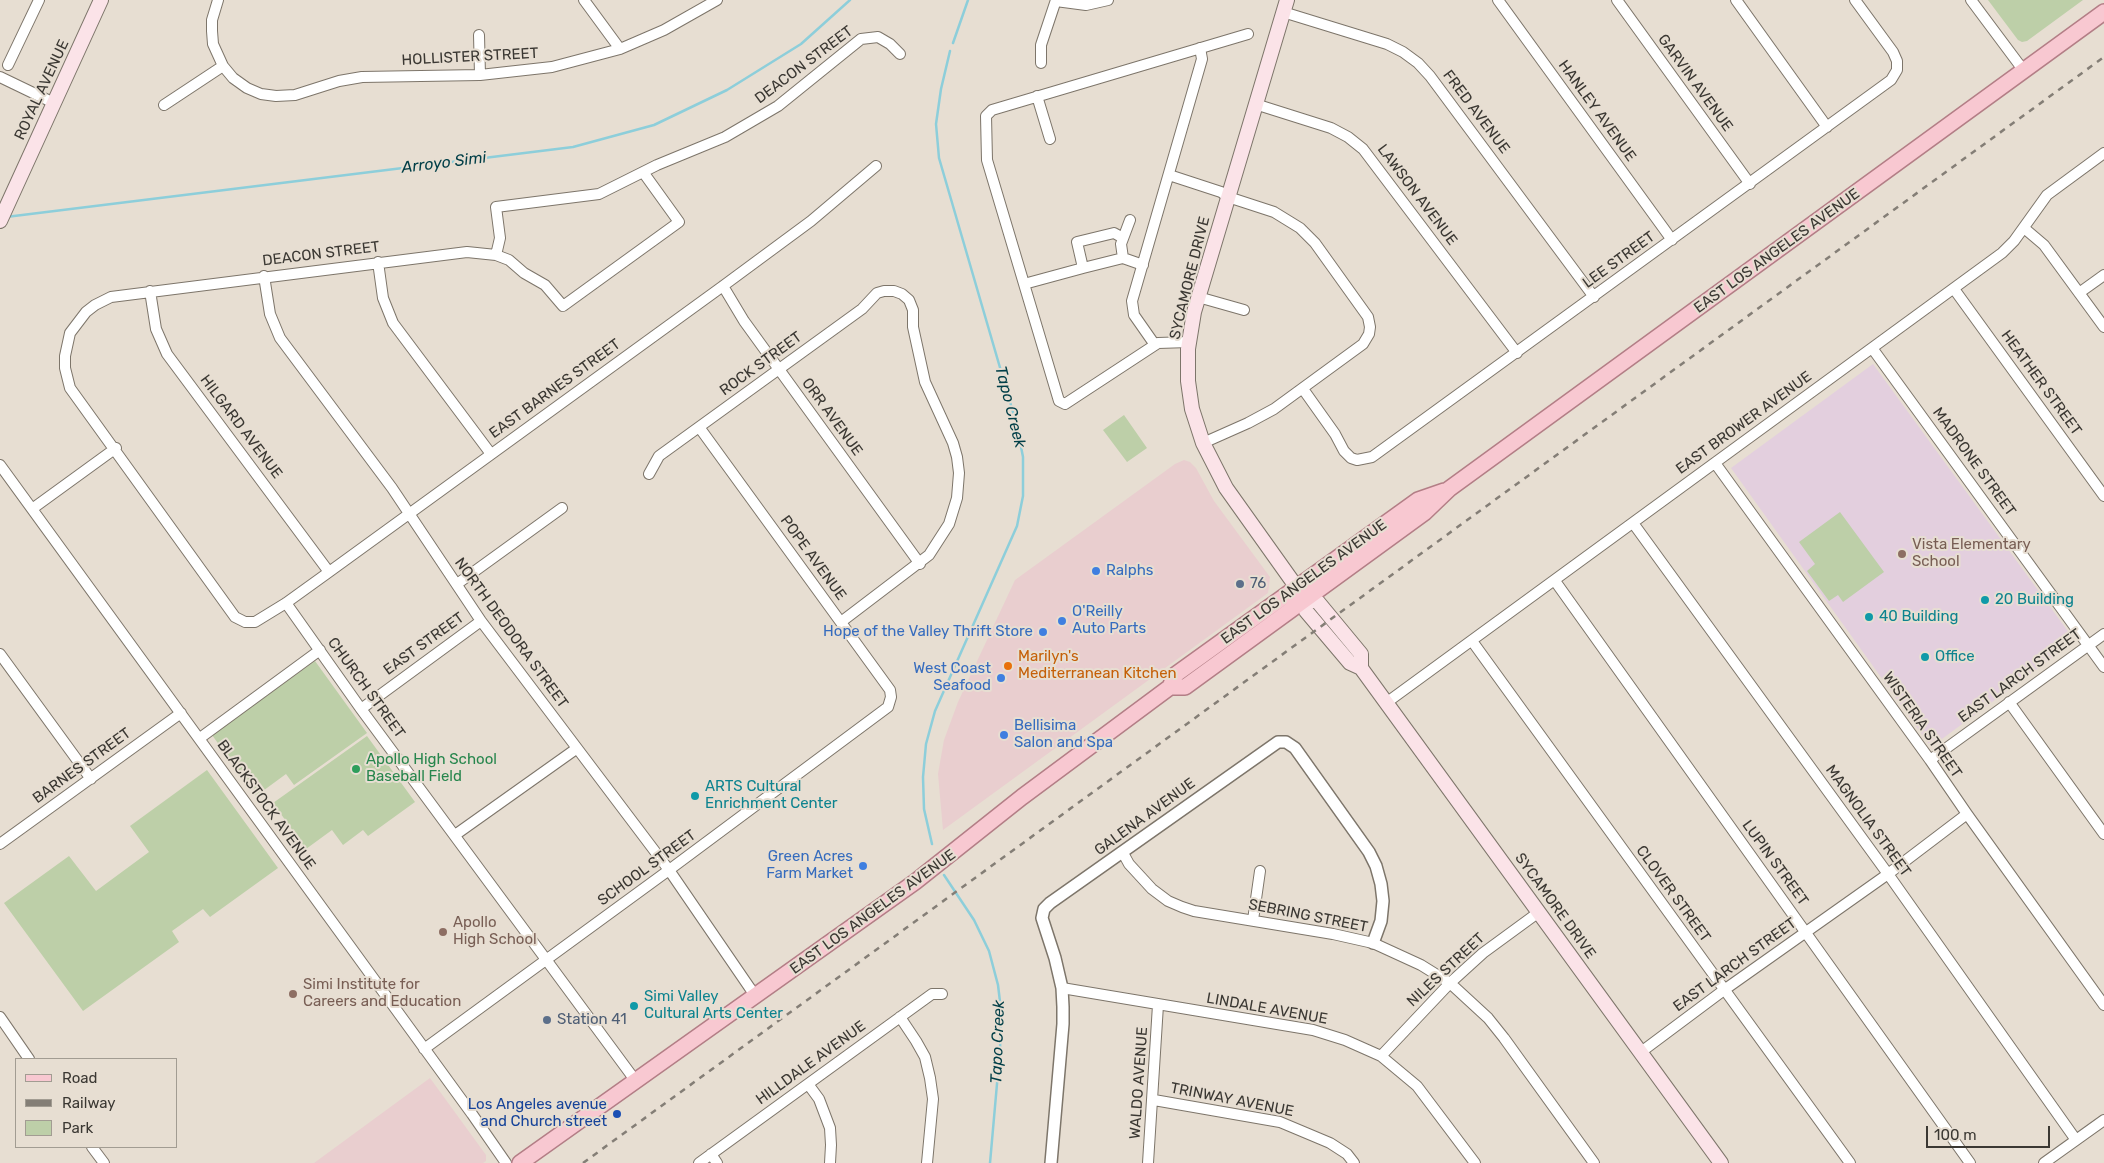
<!DOCTYPE html>
<html>
<head>
<meta charset="utf-8">
<style>
  body { margin:0 }
  #map { position:relative; width:2104px; height:1163px; overflow:hidden; background:#e7ded2; font-family:Rubik,sans-serif }
  canvas { display:block }
  .legend { position:absolute; left:15px; top:1058px; width:162px; height:90px; box-sizing:border-box; background:#e7ded2; border:1px solid #a29c92; margin:0; padding:6px 9px; list-style:none; font-size:15px; color:#3b3833 }
  .legend li { display:flex; align-items:center; gap:10px; height:25px }
  .legend b { width:25px; border:1px solid #a29c92 }
  .scale { position:absolute; left:1926px; top:1126px; width:124px; height:22px; box-sizing:border-box; border:2px solid #3b3833; border-top:0; padding-left:6px; font-size:15px; line-height:18px; white-space:nowrap; color:#3b3833; -webkit-text-stroke:4px #e7ded2; paint-order:stroke }
</style>
</head>
<body>
<div id="map">
<canvas width="2104" height="1163"></canvas>
<ul class="legend">
<li><b style="height:6px;background:#f8c8d1"></b>Road</li>
<li><b style="height:6px;background:#847e76"></b>Railway</li>
<li><b style="height:14px;background:#bdcfa8"></b>Park</li>
</ul>
<div class="scale">100 m</div>
</div>
<script>
const ctx = document.querySelector('canvas').getContext('2d');
ctx.lineJoin = 'round';
function fillPath(path, color) {
  ctx.fillStyle = color;
  ctx.fill(path, 'evenodd');
}
function shape(rows) {
  const path = new Path2D();
  for (const r of rows) {
    path.moveTo(r[0], r[1]);
    for (let i = 2; i < r.length; i += 2) path.lineTo(r[i], r[i + 1]);
  }
  return path;
}
function strokePath(path, color, width, dash) {
  ctx.strokeStyle = color;
  ctx.lineWidth = width;
  ctx.lineCap = dash ? 'butt' : 'round';
  ctx.setLineDash(dash || []);
  ctx.stroke(path);
}
function label(font, color, halo, rows, align = 'center') {
  ctx.font = font + ' Rubik,sans-serif';
  ctx.lineWidth = 4;
  ctx.setLineDash([]);
  ctx.textBaseline = 'middle';
  ctx.strokeStyle = halo;
  ctx.fillStyle = color;
  for (const [text, x, y, turn = 0] of rows) {
    ctx.save();
    ctx.translate(x, y);
    ctx.rotate((+turn || 0) * Math.PI / 180);
    ctx.textAlign = isNaN(turn) ? turn : align;
    if (halo) ctx.strokeText(text, 0, 0);
    ctx.fillText(text, 0, 0);
    ctx.restore();
  }
}
const commercial = shape([
  [1184,460,1190,462,1196,468,1214,501,1270,577,1268,593,943,830,938,774,944,740,958,702,1015,580,1175,464],
  [430,1078,486,1155,486,1161,483,1163,314,1163]
]);
const education = shape([
  [1873,364,2075,641,1931,747,1731,468]
]);
const green = shape([
  [1988,0,2083,0,2027,41,2022,42,2018,40],
  [1124,415,1147,448,1127,462,1103,430],
  [1840,512,1884,572,1843,602,1838,595,1829,601,1807,571,1815,564,1799,542],
  [315,661,367,733,294,785,286,774,256,796,212,735],
  [367,736,415,802,368,836,363,830,343,845,332,830,306,849,273,803],
  [207,770,278,868,210,917,203,909,172,931,179,942,83,1011,4,903,69,856,96,891,149,852,130,826]
]);
const stream = shape([
  [953,43,968,0],
  [6,217,573,147,654,125,727,90,801,44,850,0],
  [932,844,924,809,923,777,926,744,935,711,1017,526,1023,496,1023,457,1017,426,939,158,936,124,941,89,950,51],
  [944,875,974,920,989,951,998,985,1001,1010,1000,1050,990,1163]
]);
const minor = shape([
  [218,0,212,20,212,31,213,44,223,66,233,78,247,88,261,94,276,96,295,95,339,81,362,77,480,75,552,67,620,49,664,30,717,0],
  [584,0,620,49],
  [1498,0,1672,240],
  [1617,0,1750,184],
  [1736,0,1827,127],
  [1971,0,2024,71],
  [1056,1,1086,5,1108,0],
  [1283,12,1387,44,1403,52,1418,63,1430,76,1594,297],
  [479,35,480,75],
  [1041,63,1041,45,1056,0],
  [8,65,39,0],
  [0,77,54,103],
  [1037,96,1050,139],
  [1255,104,1331,128,1348,137,1363,149,1517,353],
  [164,105,223,66],
  [643,172,679,222,563,306,545,285,524,273,509,260,496,255,467,252,111,297,95,305,86,312,70,333,65,356,65,368,70,388,235,617,245,622,255,622,286,603,329,572,723,286,811,221,876,166],
  [1169,175,1221,192,1228,197,1274,212,1300,228,1315,243,1368,317,1370,327,1369,334,1363,344,1274,409,1248,423,1203,443],
  [1130,220,1121,244,1123,258,1143,265],
  [2024,228,2044,245,2104,327],
  [496,255,500,238,496,207,599,194,657,165,725,137,778,106,861,39,878,37,890,44,900,54],
  [1123,258,1083,268,1077,242,1114,233,1123,238],
  [378,262,383,298,393,323,491,454],
  [264,276,270,314,280,338,392,488,481,621,669,870,756,997],
  [1024,284,1083,268],
  [723,286,744,321,920,564],
  [1954,289,2104,496],
  [150,291,156,329,167,354,329,572],
  [2079,293,2104,275],
  [1198,297,1244,310],
  [1189,342,1158,343,1065,404,1059,401,987,160,986,116,992,110,1248,34],
  [1155,345,1134,315,1132,301,1202,59,1200,48],
  [1872,348,2104,667],
  [1303,389,1335,434,1344,451,1351,458,1357,460,1372,457,1891,80,1897,70,1897,61,1893,52,1855,0],
  [1715,463,1930,760,1967,814,2104,1005],
  [0,465,472,1114,506,1163],
  [649,474,659,456,862,309,877,293,884,291,894,291,902,294,909,300,913,310,913,327,925,382,953,443,957,457,959,473,957,498,949,524,929,555,841,622],
  [32,509,116,448],
  [1633,523,1888,874,2076,1140],
  [1555,581,1970,1163],
  [457,584,562,508],
  [286,603,361,709,635,1080],
  [1472,641,1850,1163],
  [0,654,91,779],
  [2009,702,2104,834],
  [1386,703,2002,253,2014,241,2047,195,2104,153],
  [361,709,481,621],
  [200,738,320,650],
  [1930,760,2104,634],
  [455,835,576,749],
  [0,844,181,713],
  [1123,853,1129,864,1152,889,1168,901,1182,907,1194,911,1333,934,1373,943,1421,965,1450,983,1488,1018,1504,1038,1594,1163],
  [1253,920,1260,871],
  [1062,988,1313,1030,1345,1040,1381,1056,1417,1086,1475,1163],
  [0,1017,29,1059],
  [900,1017,916,1041,925,1057,930,1078,933,1099,927,1163],
  [424,1049,669,870,888,707,891,697,890,690,699,427],
  [1641,1052,1724,990,1888,874,1967,814],
  [1381,1056,1450,983,1483,953,1539,912],
  [808,1084,819,1099,830,1128,831,1145,830,1163],
  [1154,1100,1280,1122,1330,1143,1347,1154,1354,1163],
  [92,1147,104,1163],
  [711,1154,717,1163],
  [699,1163,932,994,942,994],
  [1148,1163,1158,1005],
  [2044,1163,2104,1120]
]);
const tertiary = shape([
  [1051,1163,1063,1024,1063,1007,1062,988,1055,958,1042,918,1044,909,1050,903,1278,742,1286,742,1295,748,1369,852,1376,866,1381,884,1383,901,1381,921,1373,943]
]);
const secondary = shape([
  [1287,0,1194,312,1188,349,1188,381,1192,409,1203,443,1226,488,1305,599,1306,611,1350,663,1361,668,1721,1163],
  [0,221,101,0],
  [1305,599,1318,602,1361,654,1361,668]
]);
const primary = shape([
  [1170,687,1185,687,1424,513,1449,489,2104,12],
  [520,1163,915,882,1022,797,1170,687,1175,675,1418,500,1444,491]
]);
const rail = shape([
  [583,1163,2104,57]
]);
const markers = [
  [1902,554,5,"#8d6e63"],
  [1096,571,5,"#3f7fe0"],
  [1240,584,5,"#5c6f8a"],
  [1985,600,5,"#0f9aa8"],
  [1869,617,5,"#0f9aa8"],
  [1062,621,5,"#3f7fe0"],
  [1043,632,5,"#3f7fe0"],
  [1925,657,5,"#0f9aa8"],
  [1008,666,5,"#e8710a"],
  [1001,678,5,"#3f7fe0"],
  [1004,735,5,"#3f7fe0"],
  [356,769,5,"#2e9e5b"],
  [695,796,5,"#0f9aa8"],
  [863,866,5,"#3f7fe0"],
  [443,932,5,"#8d6e63"],
  [293,994,5,"#8d6e63"],
  [634,1006,5,"#0f9aa8"],
  [547,1020,5,"#5c6f8a"],
  [617,1114,5,"#1a4fb4"]
];
const streetNames = [
  ["HOLLISTER STREET",470,57,-3],
  ["DEACON STREET",804,65,-37],
  ["GARVIN AVENUE",1695,83,54],
  ["ROYAL AVENUE",42,90,-65],
  ["HANLEY AVENUE",1597,111,54],
  ["FRED AVENUE",1476,112,53],
  ["LAWSON AVENUE",1417,195,53],
  ["EAST LOS ANGELES AVENUE",1777,251,-36],
  ["DEACON STREET",321,254,-7],
  ["LEE STREET",1619,260,-36],
  ["SYCAMORE DRIVE",1190,278,-76],
  ["ROCK STREET",761,364,-36],
  ["HEATHER STREET",2041,383,54],
  ["EAST BARNES STREET",555,389,-36],
  ["ORR AVENUE",832,417,54],
  ["EAST BROWER AVENUE",1744,423,-36],
  ["HILGARD AVENUE",241,427,53],
  ["MADRONE STREET",1974,462,54],
  ["POPE AVENUE",813,558,54],
  ["EAST LOS ANGELES AVENUE",1304,582,-36],
  ["NORTH DEODORA STREET",511,633,54],
  ["EAST STREET",424,644,-36],
  ["EAST LARCH STREET",2020,676,-36],
  ["CHURCH STREET",366,688,54],
  ["WISTERIA STREET",1922,725,55],
  ["BARNES STREET",82,766,-36],
  ["BLACKSTOCK AVENUE",266,805,54],
  ["GALENA AVENUE",1145,817,-36],
  ["MAGNOLIA STREET",1868,821,54],
  ["LUPIN STREET",1775,863,54],
  ["SCHOOL STREET",647,868,-36],
  ["CLOVER STREET",1673,894,54],
  ["SYCAMORE DRIVE",1555,906,54],
  ["EAST LOS ANGELES AVENUE",873,912,-36],
  ["SEBRING STREET",1308,916,11],
  ["EAST LARCH STREET",1735,965,-36],
  ["NILES STREET",1446,970,-43],
  ["LINDALE AVENUE",1267,1009,10],
  ["HILLDALE AVENUE",811,1063,-36],
  ["WALDO AVENUE",1139,1083,-86],
  ["TRINWAY AVENUE",1232,1100,11]
];
const educationNames = [
  ["Vista Elementary",1912,545],
  ["School",1912,562],
  ["Apollo",453,923],
  ["High School",453,940],
  ["Simi Institute for",303,985],
  ["Careers and Education",303,1002]
];
const shopNames = [
  ["Ralphs",1106,571],
  ["O'Reilly",1072,612],
  ["Auto Parts",1072,629],
  ["Hope of the Valley Thrift Store",1033,632,"right"],
  ["West Coast",991,669,"right"],
  ["Seafood",991,686,"right"],
  ["Bellisima",1014,726],
  ["Salon and Spa",1014,743],
  ["Green Acres",853,857,"right"],
  ["Farm Market",853,874,"right"]
];
const serviceNames = [
  ["76",1250,584],
  ["Station 41",557,1020]
];
const cultureNames = [
  ["20 Building",1995,600],
  ["40 Building",1879,617],
  ["Office",1935,657],
  ["ARTS Cultural",705,787],
  ["Enrichment Center",705,804],
  ["Simi Valley",644,997],
  ["Cultural Arts Center",644,1014]
];
const foodNames = [
  ["Marilyn's",1018,657],
  ["Mediterranean Kitchen",1018,674]
];
const leisureNames = [
  ["Apollo High School",366,760],
  ["Baseball Field",366,777]
];
const transitNames = [
  ["Los Angeles avenue",607,1105],
  ["and Church street",607,1122]
];
const waterNames = [
  ["Arroyo Simi",444,163,-7],
  ["Tapo Creek",1010,407,76],
  ["Tapo Creek",998,1042,-88]
];
fillPath(commercial, '#e9cecf');
fillPath(education, '#e3cfde');
fillPath(green, '#bdcfa8');
strokePath(stream, '#8dceda', 2.5);
strokePath(minor, '#7d756a', 12);
strokePath(tertiary, '#7d756a', 14);
strokePath(secondary, '#7d756a', 16);
strokePath(primary, '#b37e86', 18);
strokePath(minor, '#fff', 10);
strokePath(tertiary, '#fff', 11);
strokePath(secondary, '#fbe3e8', 14);
strokePath(primary, '#f8c8d1', 15);
strokePath(rail, '#847e76', 2.5, [6, 6]);
for (const [x, y, r, color] of markers) {
  const dot = new Path2D();
  dot.arc(x, y, r, 0, 2 * Math.PI);
  ctx.fillStyle = color;
  ctx.fill(dot);
  strokePath(dot, '#e7ded2', 2);
}
label('15px', '#3b3833', '#e7ded2', streetNames);
label('15px', '#785e54', '#e7ded2', educationNames, 'left');
label('15px', '#366cbe', '#e7ded2', shopNames, 'left');
label('15px', '#4e5e75', '#e7ded2', serviceNames, 'left');
label('15px', '#0d838f', '#e7ded2', cultureNames, 'left');
label('15px', '#c56008', '#e7ded2', foodNames, 'left');
label('15px', '#27864d', '#e7ded2', leisureNames, 'left');
label('15px', '#164399', '#e7ded2', transitNames, 'right');
label('italic 16px', '#003e47', '#e7ded2', waterNames);
</script>
</body>
</html>
